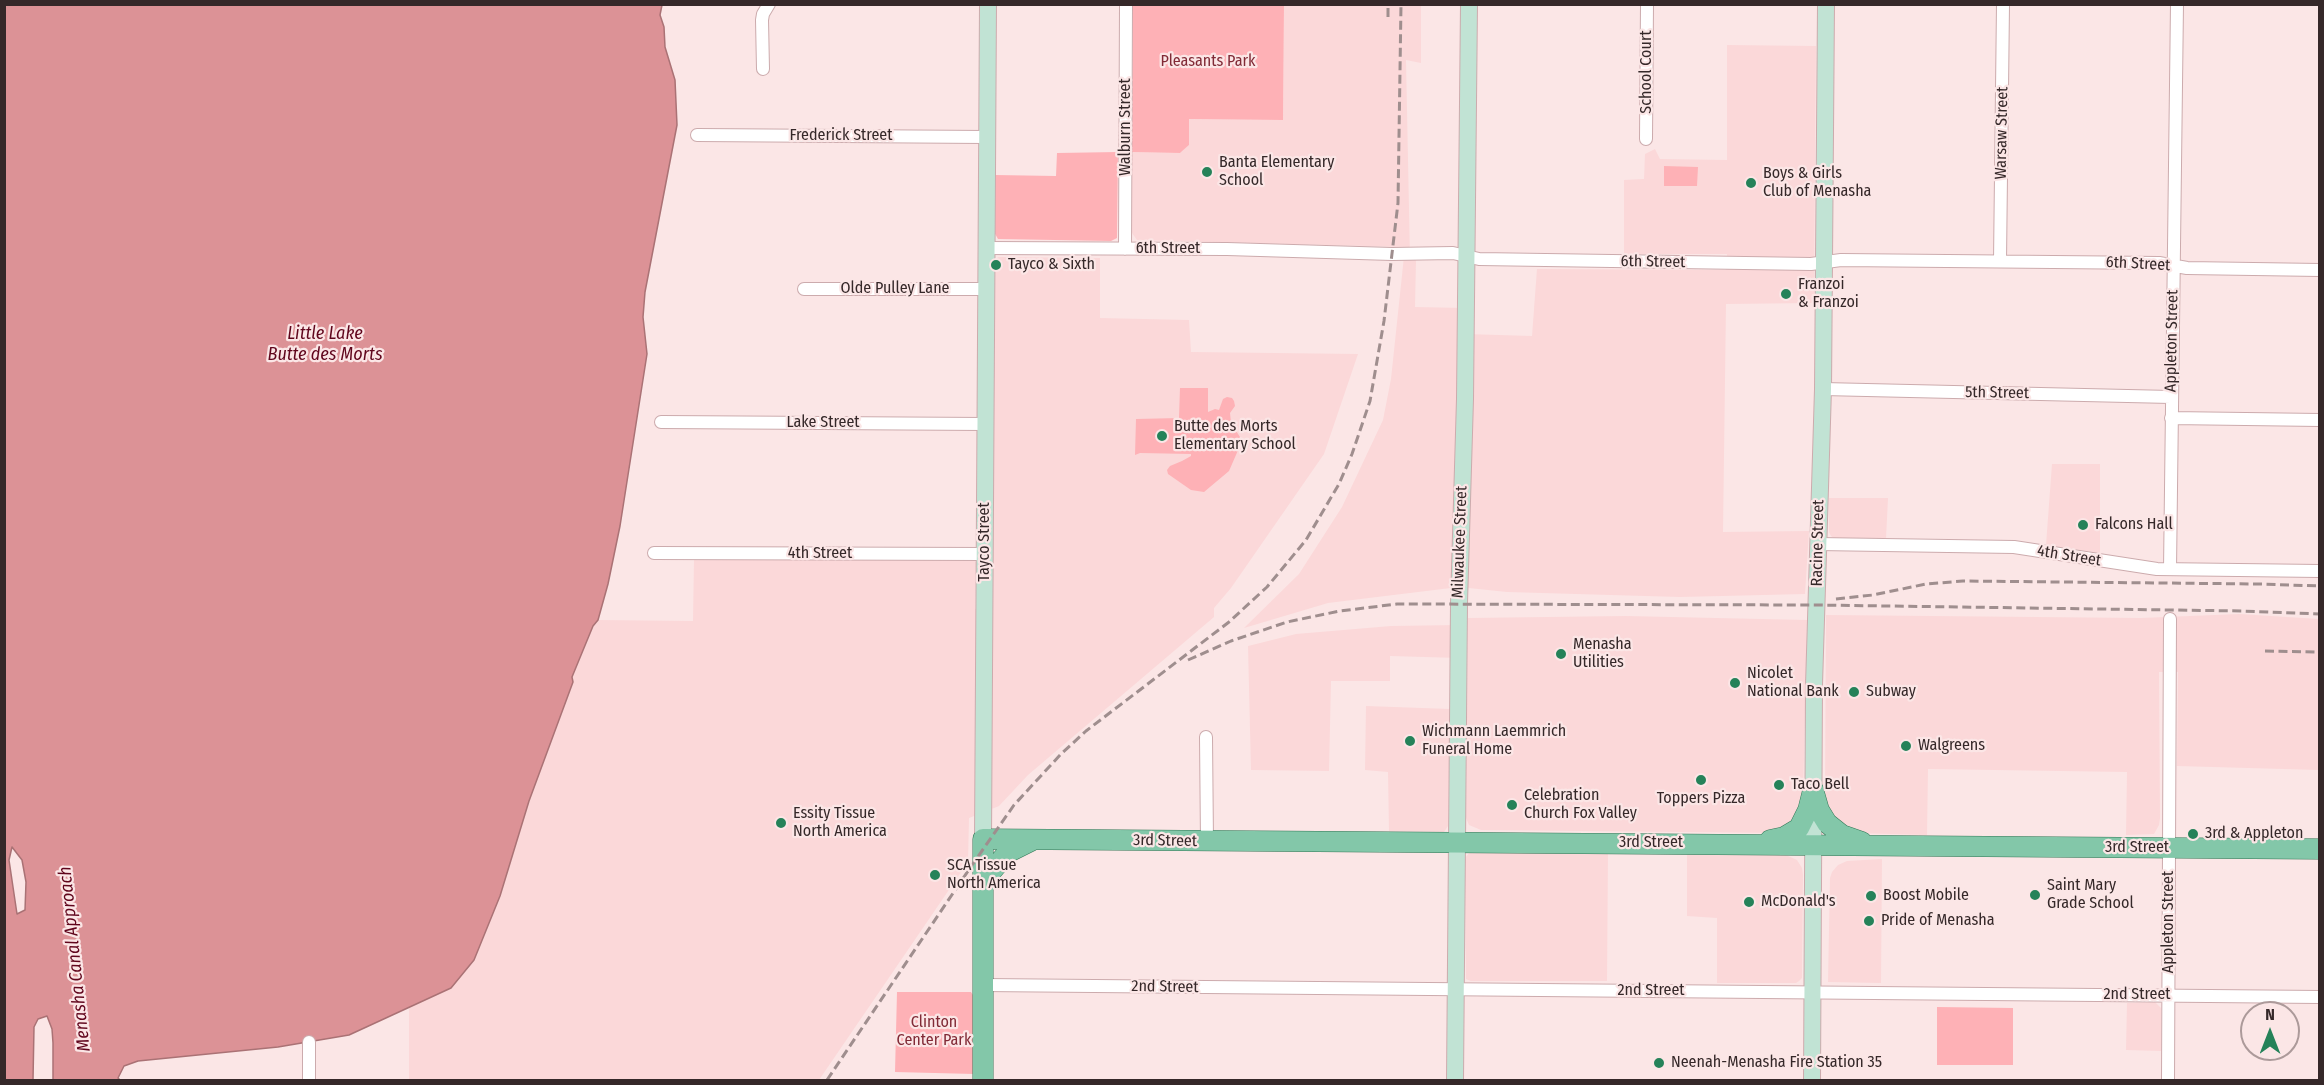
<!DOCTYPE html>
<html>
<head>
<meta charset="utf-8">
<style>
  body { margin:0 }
  #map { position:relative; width:2324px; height:1085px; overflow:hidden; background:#fbe6e6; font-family:"Fira Sans Condensed",sans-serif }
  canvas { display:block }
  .frame { position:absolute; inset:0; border:6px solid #352829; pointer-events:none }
  .north { position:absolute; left:2240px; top:1001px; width:60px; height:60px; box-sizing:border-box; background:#fbe6e6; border:2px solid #ac9a9a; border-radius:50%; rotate:0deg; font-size:16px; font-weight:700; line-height:24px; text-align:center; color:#352829 }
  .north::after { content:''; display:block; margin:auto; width:21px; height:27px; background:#258259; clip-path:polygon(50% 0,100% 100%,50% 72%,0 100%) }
</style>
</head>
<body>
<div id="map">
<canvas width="2324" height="1085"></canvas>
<div class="frame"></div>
<div class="north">N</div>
</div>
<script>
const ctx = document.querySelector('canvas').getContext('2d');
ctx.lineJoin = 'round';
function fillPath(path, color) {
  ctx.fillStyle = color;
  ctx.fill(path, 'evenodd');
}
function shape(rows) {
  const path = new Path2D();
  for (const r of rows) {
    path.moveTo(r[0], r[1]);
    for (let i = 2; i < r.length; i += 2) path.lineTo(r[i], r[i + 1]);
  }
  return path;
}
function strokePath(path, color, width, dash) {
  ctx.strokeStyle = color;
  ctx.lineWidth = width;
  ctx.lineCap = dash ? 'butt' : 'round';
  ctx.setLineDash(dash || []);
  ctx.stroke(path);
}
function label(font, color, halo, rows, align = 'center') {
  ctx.font = font + ' "Fira Sans Condensed",sans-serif';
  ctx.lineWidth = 4.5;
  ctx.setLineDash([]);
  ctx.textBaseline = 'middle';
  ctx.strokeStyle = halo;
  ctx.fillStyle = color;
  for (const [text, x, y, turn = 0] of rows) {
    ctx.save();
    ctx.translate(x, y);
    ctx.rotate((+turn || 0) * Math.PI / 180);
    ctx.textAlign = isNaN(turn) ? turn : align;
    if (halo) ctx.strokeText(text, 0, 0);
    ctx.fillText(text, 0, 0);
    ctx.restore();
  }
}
const built = shape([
  [1284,5,1421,5,1421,63,1406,60,1410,259,1416,260,1415,307,1465,308,1465,334,1532,336,1537,269,1726,270,1727,254,1624,254,1624,180,1644,179,1645,154,1655,149,1660,159,1727,160,1727,45,1816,46,1814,303,1726,304,1723,532,1809,531,1805,594,1680,597,1507,592,1459,587,1328,603,1244,628,1299,574,1342,507,1383,420,1391,379,1405,247,1137,240,1132,233,1132,152,1180,153,1189,145,1189,119,1283,120],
  [998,257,1100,258,1100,318,1189,320,1191,352,1358,354,1324,454,1231,588,1214,608,1214,617,1028,775,999,806,969,818,968,862,819,1080,409,1080,409,1008,425,999,474,960,500,896,529,801,573,682,572,677,593,626,598,620,693,621,694,560,972,559,976,562,976,566,975,609,992,609,995,261],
  [2052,464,2100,464,2100,553,2046,545],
  [1829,498,1888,498,1886,538,1836,540,1831,536,1829,532],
  [2239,614,2319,619,2319,770,2177,766,2178,672,2159,672,2160,818,2159,825,2154,834,2126,835,2127,772,1928,769,1927,835,1854,833,1830,814,1825,794,1826,615,2141,618],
  [1626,616,1807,620,1803,800,1800,815,1781,833,1481,830,1469,825,1466,818,1468,618],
  [1459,625,1459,658,1390,656,1390,681,1331,681,1329,771,1251,770,1248,646,1296,634,1391,626],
  [1366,706,1450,709,1448,826,1444,832,1389,831,1388,772,1365,770],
  [1470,852,1608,853,1607,981,1471,981,1466,979,1465,858],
  [1687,854,1786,855,1797,860,1802,868,1803,875,1802,978,1799,981,1796,983,1717,983,1717,918,1687,916],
  [1882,859,1881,983,1828,982,1830,878,1832,872,1838,865,1847,861],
  [2155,1002,2161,1008,2161,1051,2126,1050,2127,1003]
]);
const green = shape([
  [1133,5,1284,5,1283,120,1189,119,1189,145,1180,153,1132,152],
  [1118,152,1117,238,1111,241,998,239,994,232,995,175,1056,176,1057,153],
  [1664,166,1698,167,1697,186,1664,186],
  [1180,388,1208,388,1208,412,1215,409,1219,410,1223,399,1227,397,1232,398,1234,401,1235,406,1230,413,1231,423,1240,437,1239,448,1229,471,1204,492,1191,490,1168,474,1167,470,1170,466,1182,461,1191,456,1191,454,1140,453,1135,455,1136,419,1179,418],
  [897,992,971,992,973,995,974,1074,895,1072],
  [1937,1007,2013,1008,2013,1065,1937,1065]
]);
const water = shape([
  [5,5,662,5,660,15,664,27,665,47,675,80,677,125,645,292,643,317,647,354,620,526,608,584,598,620,593,626,572,677,573,682,529,801,500,896,474,960,451,988,349,1035,278,1047,138,1061,124,1066,118,1078,120,1080,53,1080,53,1043,52,1029,47,1016,38,1019,34,1027,33,1080,5,1080,5,5],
  [12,847,22,860,26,882,25,910,17,914,9,860,12,847]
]);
const street = shape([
  [763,69,762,20,763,14,769,4],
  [697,135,986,137],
  [1646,139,1647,4],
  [986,248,1227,249,1392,254,1453,253,1479,259,1811,264,1841,260,2159,263,2187,268,2320,270],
  [1125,249,1126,4],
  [2000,261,2003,4],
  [804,289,986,289],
  [1823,389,2171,397],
  [2171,418,2320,420],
  [661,422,985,424],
  [1818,544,2014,547,2157,569,2320,571],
  [654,553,985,554],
  [2170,569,2177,4],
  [1206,737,1207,842],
  [983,985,2320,997],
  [309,1042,309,1080],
  [2168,1080,2170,619]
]);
const secondary = shape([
  [983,839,988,4],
  [1455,1080,1459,603,1465,399,1469,4],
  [1812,1080,1814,685,1823,389,1826,4]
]);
const primary = shape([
  [1813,789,1819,810,1827,823,1842,835,1862,842],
  [1770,840,1784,837,1799,828,1808,810,1813,790],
  [983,887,991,872,1007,853,1031,841],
  [983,1080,983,839,2320,849]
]);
const rail = shape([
  [1388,17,1388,4],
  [1836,599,1873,595,1926,584,1963,581,2259,584,2320,586],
  [2265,651,2320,652],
  [1188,660,1231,641,1287,622,1340,611,1397,604,1817,605,2242,611,2320,614],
  [827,1080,970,868,1014,805,1061,754,1086,731,1229,622,1267,587,1306,540,1339,484,1352,454,1370,401,1384,321,1398,203,1401,4]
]);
const markers = [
  [1207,172,6,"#258259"],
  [1751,183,6,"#258259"],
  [996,265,6,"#258259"],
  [1786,294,6,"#258259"],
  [1162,436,6,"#258259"],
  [2083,525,6,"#258259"],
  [1561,654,6,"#258259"],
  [1735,683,6,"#258259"],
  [1854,692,6,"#258259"],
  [1410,741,6,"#258259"],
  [1906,746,6,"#258259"],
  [1701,780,6,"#258259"],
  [1779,785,6,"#258259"],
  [1512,805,6,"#258259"],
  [781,823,6,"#258259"],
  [2193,834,6,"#258259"],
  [935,875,6,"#258259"],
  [2035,895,6,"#258259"],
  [1871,896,6,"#258259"],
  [1749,902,6,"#258259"],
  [1869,921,6,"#258259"],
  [1659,1063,6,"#258259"]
];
const parkNames = [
  ["Pleasants Park",1208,62],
  ["Clinton",934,1023],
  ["Center Park",934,1041]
];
const streetNames = [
  ["School Court",1647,72,-90],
  ["Walburn Street",1126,127,-90],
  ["Warsaw Street",2002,133,-89],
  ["Frederick Street",841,136],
  ["6th Street",1168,249],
  ["6th Street",1653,262,1],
  ["6th Street",2138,264,3],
  ["Olde Pulley Lane",895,289],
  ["Appleton Street",2172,341,-89],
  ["5th Street",1997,393,1],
  ["Lake Street",823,423],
  ["Tayco Street",985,542,-90],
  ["Milwaukee Street",1460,542,-88],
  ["Racine Street",1818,543,-89],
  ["4th Street",820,554],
  ["4th Street",2069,556,9],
  ["3rd Street",1165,841,1],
  ["3rd Street",1651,843],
  ["3rd Street",2137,848],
  ["Appleton Street",2169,922,-90],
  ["2nd Street",1165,987,1],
  ["2nd Street",1651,991],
  ["2nd Street",2137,995]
];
const poiNames = [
  ["Banta Elementary",1219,163],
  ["School",1219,181],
  ["Boys & Girls",1763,174],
  ["Club of Menasha",1763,192],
  ["Tayco & Sixth",1008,265],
  ["Franzoi",1798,285],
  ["& Franzoi",1798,303],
  ["Butte des Morts",1174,427],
  ["Elementary School",1174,445],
  ["Falcons Hall",2095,525],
  ["Menasha",1573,645],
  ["Utilities",1573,663],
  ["Nicolet",1747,674],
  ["National Bank",1747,692],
  ["Subway",1866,692],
  ["Wichmann Laemmrich",1422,732],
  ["Funeral Home",1422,750],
  ["Walgreens",1918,746],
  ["Taco Bell",1791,785],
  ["Celebration",1524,796],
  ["Church Fox Valley",1524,814],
  ["Toppers Pizza",1701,799,"center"],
  ["Essity Tissue",793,814],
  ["North America",793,832],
  ["3rd & Appleton",2205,834],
  ["SCA Tissue",947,866],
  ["North America",947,884],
  ["Saint Mary",2047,886],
  ["Grade School",2047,904],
  ["Boost Mobile",1883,896],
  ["McDonald's",1761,902],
  ["Pride of Menasha",1881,921],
  ["Neenah-Menasha Fire Station 35",1671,1063]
];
const waterNames = [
  ["Little Lake",325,334],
  ["Butte des Morts",325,355],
  ["Menasha Canal Approach",75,959,-96]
];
fillPath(built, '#fbd8d9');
fillPath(green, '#feb1b6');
fillPath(water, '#dc9296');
strokePath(water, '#aa7275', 1.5);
strokePath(street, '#ccabad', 14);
strokePath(secondary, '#ccabad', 18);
strokePath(primary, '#327756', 21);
strokePath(street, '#fff', 12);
strokePath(secondary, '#c1e3d4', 16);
strokePath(primary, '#83c7a9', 20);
strokePath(rail, '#9f8e8e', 3, [9, 4.5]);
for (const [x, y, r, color] of markers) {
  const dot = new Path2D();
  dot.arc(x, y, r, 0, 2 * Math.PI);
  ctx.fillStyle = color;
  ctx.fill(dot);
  strokePath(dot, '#fbe6e6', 2);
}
label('16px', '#812a36', '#fbe6e6', parkNames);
label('16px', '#352829', '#fbe6e6', streetNames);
label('16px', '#352829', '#fbe6e6', poiNames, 'left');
label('italic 18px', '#60051c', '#fbe6e6', waterNames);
</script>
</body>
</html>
